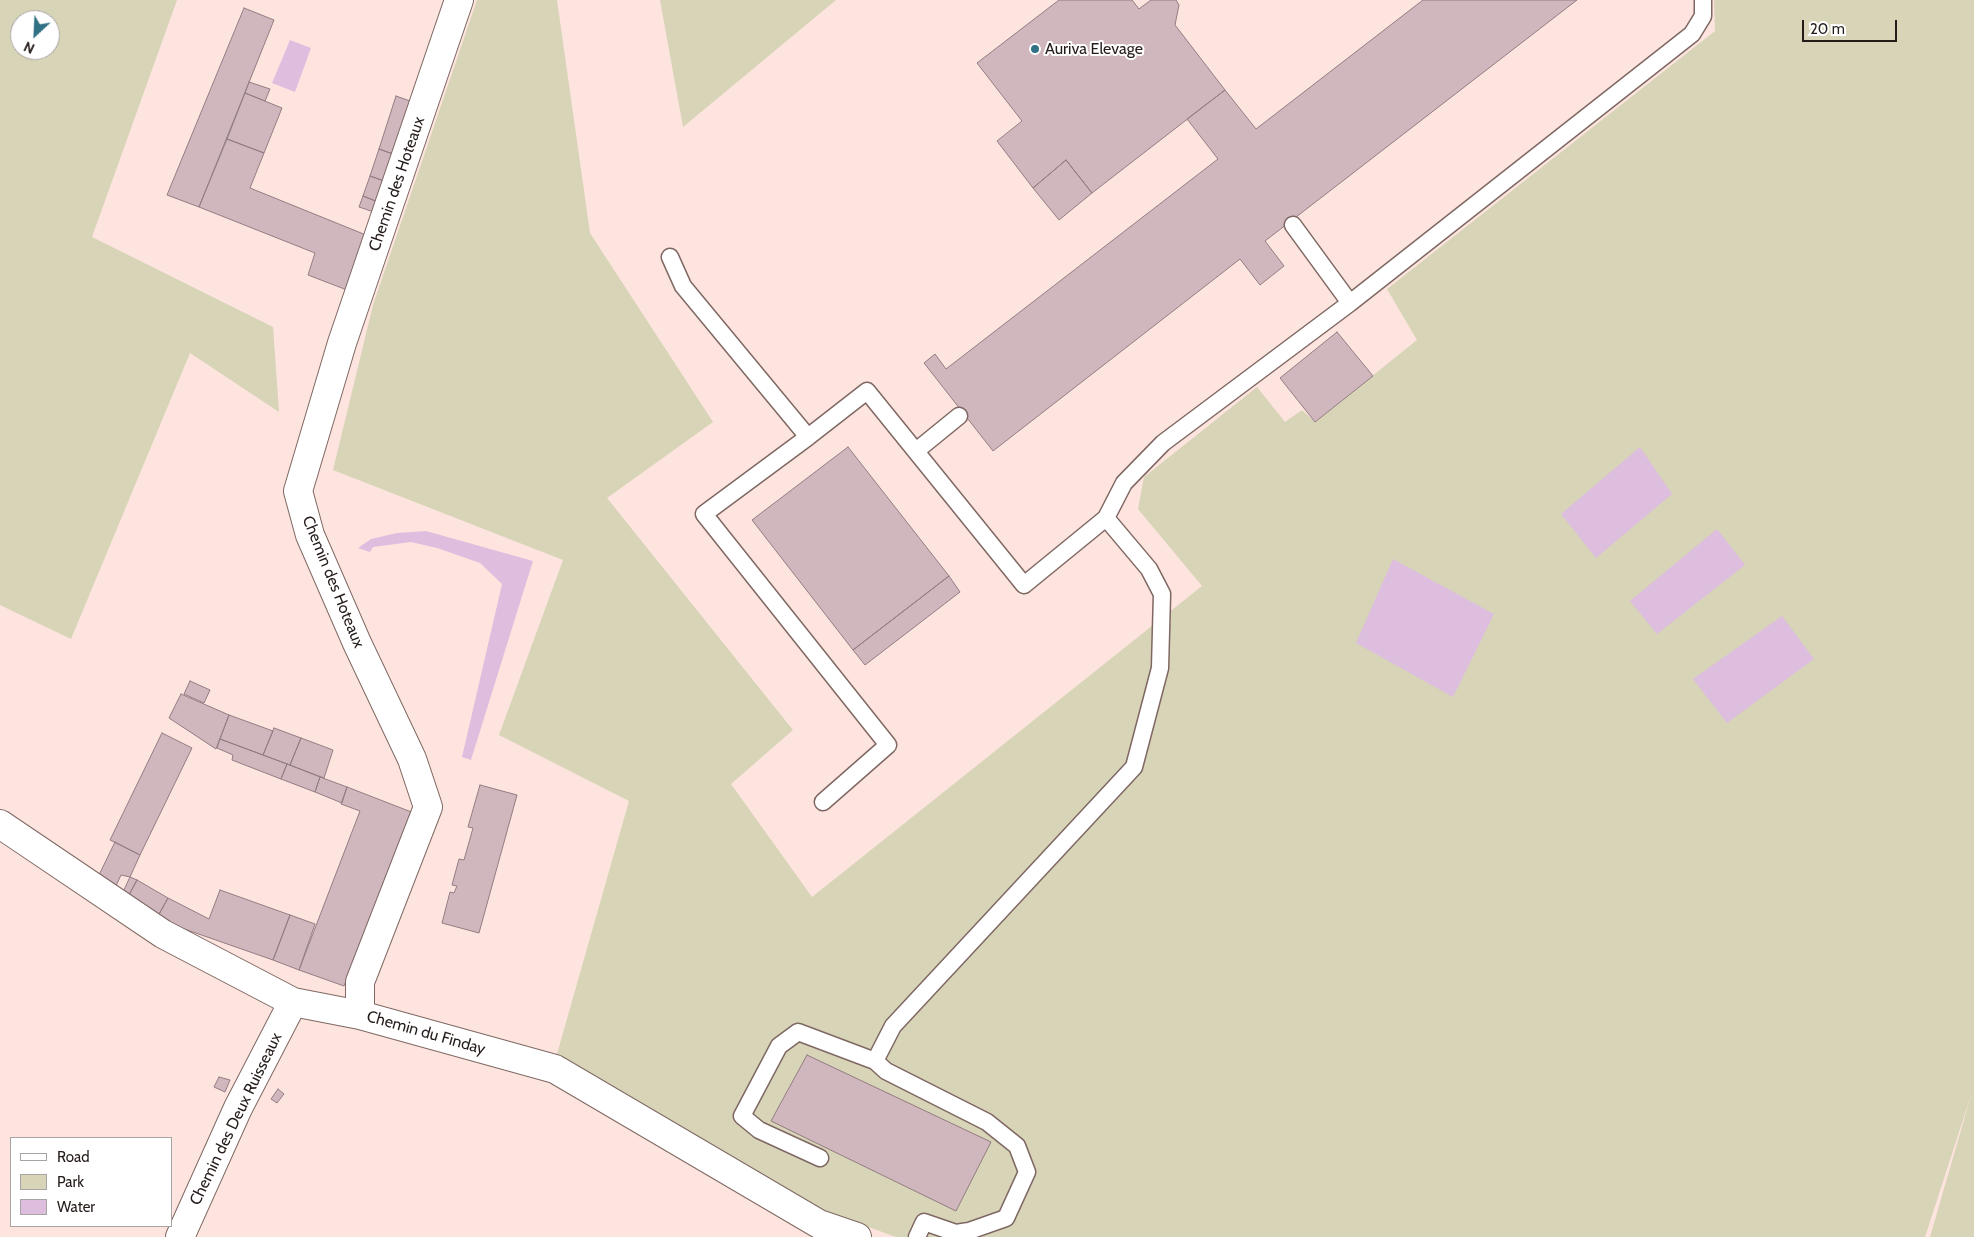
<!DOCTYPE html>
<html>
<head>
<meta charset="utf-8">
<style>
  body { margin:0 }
  #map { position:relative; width:1974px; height:1237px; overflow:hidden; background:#fee4de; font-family:Cabin,sans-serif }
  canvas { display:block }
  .legend { position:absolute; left:10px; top:1137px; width:162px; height:90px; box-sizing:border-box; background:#fff; border:1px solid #a8a4a3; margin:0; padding:6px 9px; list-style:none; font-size:15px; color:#251c1a }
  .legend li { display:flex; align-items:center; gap:10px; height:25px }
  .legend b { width:25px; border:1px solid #a8a4a3 }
  .north { position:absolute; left:10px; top:10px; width:50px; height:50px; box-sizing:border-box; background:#fff; border:1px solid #a8a4a3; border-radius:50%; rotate:205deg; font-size:14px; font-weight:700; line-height:20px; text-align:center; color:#251c1a }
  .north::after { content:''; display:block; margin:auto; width:18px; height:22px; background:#317185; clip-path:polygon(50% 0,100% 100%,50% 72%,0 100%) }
  .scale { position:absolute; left:1802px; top:20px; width:95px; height:22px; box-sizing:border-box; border:2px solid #251c1a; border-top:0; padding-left:6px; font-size:15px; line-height:18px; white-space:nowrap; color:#251c1a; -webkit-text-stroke:4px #fff; paint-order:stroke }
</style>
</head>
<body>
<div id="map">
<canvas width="1974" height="1237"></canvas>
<ul class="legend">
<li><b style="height:6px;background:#fff"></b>Road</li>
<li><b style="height:14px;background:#d7d4b7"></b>Park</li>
<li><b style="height:14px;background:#debedf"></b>Water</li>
</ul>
<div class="north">N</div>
<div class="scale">20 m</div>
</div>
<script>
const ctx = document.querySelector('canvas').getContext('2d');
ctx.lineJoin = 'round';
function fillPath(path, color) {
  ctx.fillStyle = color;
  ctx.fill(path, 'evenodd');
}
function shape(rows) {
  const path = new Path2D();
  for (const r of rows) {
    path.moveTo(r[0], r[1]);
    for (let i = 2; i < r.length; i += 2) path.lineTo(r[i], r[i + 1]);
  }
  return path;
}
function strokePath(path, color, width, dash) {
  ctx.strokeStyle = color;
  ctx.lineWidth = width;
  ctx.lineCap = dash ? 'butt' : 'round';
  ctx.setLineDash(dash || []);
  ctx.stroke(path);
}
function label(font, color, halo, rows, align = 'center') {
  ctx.font = font + ' Cabin,sans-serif';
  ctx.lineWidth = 4;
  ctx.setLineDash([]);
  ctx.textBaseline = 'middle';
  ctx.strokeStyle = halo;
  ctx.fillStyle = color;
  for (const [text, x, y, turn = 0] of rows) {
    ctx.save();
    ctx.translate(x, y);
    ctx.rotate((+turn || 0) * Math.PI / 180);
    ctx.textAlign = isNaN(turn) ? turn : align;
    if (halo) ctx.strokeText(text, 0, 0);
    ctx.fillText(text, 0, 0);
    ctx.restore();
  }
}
const green = shape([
  [0,0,177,0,92,237,273,327,279,412,190,353,71,639,0,605],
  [20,20,50,20,50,50,20,50],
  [477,0,557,0,590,233,713,422,607,498,793,730,731,784,812,897,1202,586,1138,509,1144,477,1257,387,1285,422,1302,410,1315,422,1417,340,1387,289,1715,31,1714,0,1974,0,1974,1237,1930,1237,1972,1092,1925,1237,896,1237,824,1211,557,1054,629,801,499,735,563,560,333,470,373,305],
  [660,0,836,0,683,127]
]);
const water = shape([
  [290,40,311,48,295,92,272,83],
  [1640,447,1672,494,1596,558,1561,514],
  [1717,529,1745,565,1657,634,1630,601],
  [426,531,533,561,471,760,462,757,502,584,480,563,437,548,411,542,373,547,370,552,358,548,371,539,397,533],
  [1393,559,1494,614,1453,697,1356,643],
  [1782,616,1814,659,1727,723,1693,679]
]);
const building = shape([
  [1059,0,1132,0,1139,9,1151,0,1176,0,1179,5,1175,25,1225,90,1092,193,1066,160,1033,188,997,141,1022,121,977,63,1059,0],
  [1423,0,1577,0,1265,241,1284,266,1260,285,1240,259,993,451,924,363,935,354,946,369,1218,159,1187,119,1225,90,1256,129,1423,0],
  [244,8,274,20,199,207,167,195,244,8],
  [249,82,270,89,265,101,245,93,249,82],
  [245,93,282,108,264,153,227,139,245,93],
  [396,96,410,101,393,154,379,149,396,96],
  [227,139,264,153,250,188,366,235,347,290,308,275,315,253,199,207,227,139],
  [379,149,393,154,384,181,370,176,379,149],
  [1066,160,1092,193,1059,220,1033,188,1066,160],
  [370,176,384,181,378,202,363,196,370,176],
  [363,196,378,202,374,212,359,207,363,196],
  [1337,332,1373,376,1315,422,1280,378,1337,332],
  [848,447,949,576,853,650,752,520,848,447],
  [949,576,960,592,865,665,853,650,949,576],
  [190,681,210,690,204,703,184,694,190,681],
  [181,694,229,715,216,749,169,718,181,694],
  [229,715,273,731,263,755,220,739,229,715],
  [274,728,301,738,290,765,263,755,274,728],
  [162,733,192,748,140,855,110,840,162,733],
  [301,738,333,750,324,778,290,765,301,738],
  [220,739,287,764,281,779,232,760,233,755,217,748,220,739],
  [287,764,320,777,315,792,281,779,287,764],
  [320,777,347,787,342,803,315,792,320,777],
  [480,785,517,795,479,933,442,923,450,892,454,893,457,886,452,885,459,859,464,860,473,828,468,827,480,785],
  [347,787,414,813,344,986,299,970,360,811,341,804,347,787],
  [115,842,140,855,130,877,121,875,116,886,99,875,115,842],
  [130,877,137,880,129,895,123,892,130,877],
  [137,880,168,898,158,916,129,895,137,880],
  [220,890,290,915,273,960,170,924,158,916,168,898,209,919,220,890],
  [290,915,315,924,299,970,273,960,290,915],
  [807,1055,991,1142,956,1211,771,1121,807,1055],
  [219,1077,230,1080,225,1092,214,1087,219,1077],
  [278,1089,284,1094,277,1103,271,1099,278,1089]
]);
const lane = shape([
  [1293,225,1350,303],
  [670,257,683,286,808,437,704,514,888,745,823,802],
  [808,437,867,391,1024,585,1106,518],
  [916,451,959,416],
  [820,1158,759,1130,742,1116,779,1046,798,1032,875,1061],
  [917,1237,924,1222,956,1233,969,1231,1006,1218,1027,1172,1017,1146,987,1122,886,1071,875,1061,893,1026,1134,767,1160,668,1162,594,1149,569,1106,518,1124,483,1163,443,1350,303,1692,34,1703,16,1703,0]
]);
const street = shape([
  [0,824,163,934,293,1002,360,1015,555,1069,819,1224,857,1237],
  [360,1015,360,982,428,807,412,759,357,643,310,535,298,491,342,343,459,0],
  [180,1237,238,1108,293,1002]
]);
const markers = [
  [1035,49,5,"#317185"]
];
const poiNames = [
  ["Auriva Elevage",1045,49]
];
const streetNames = [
  ["Chemin des Hoteaux",397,184,-71],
  ["Chemin des Hoteaux",333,582,68],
  ["Chemin du Finday",426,1033,16],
  ["Chemin des Deux Ruisseaux",236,1119,-64]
];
fillPath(green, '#d7d4b7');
fillPath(water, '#debedf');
fillPath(building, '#d0b7be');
strokePath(building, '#937c82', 1);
strokePath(lane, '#7f6863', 19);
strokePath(street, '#7f6863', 30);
strokePath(lane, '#fff', 16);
strokePath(street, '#fff', 28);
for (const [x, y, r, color] of markers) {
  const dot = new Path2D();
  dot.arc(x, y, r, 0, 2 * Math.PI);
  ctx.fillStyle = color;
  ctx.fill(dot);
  strokePath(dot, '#fff', 2);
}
label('16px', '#251c1a', '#fff', poiNames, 'left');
label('16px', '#251c1a', '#fff', streetNames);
</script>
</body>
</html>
